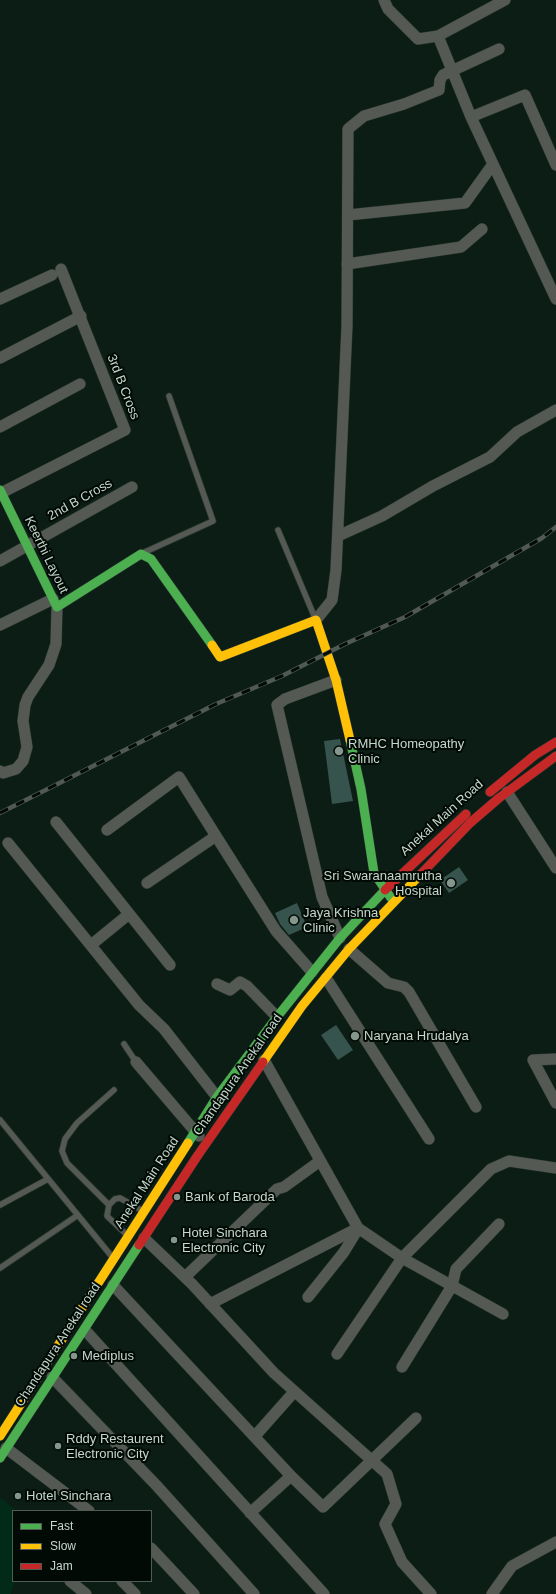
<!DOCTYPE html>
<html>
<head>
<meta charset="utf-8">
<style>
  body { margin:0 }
  #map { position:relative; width:556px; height:1594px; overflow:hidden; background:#0b1d14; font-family:Arial,sans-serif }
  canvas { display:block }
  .legend { position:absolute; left:12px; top:1510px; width:140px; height:72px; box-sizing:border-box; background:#010a05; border:1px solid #505c55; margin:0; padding:5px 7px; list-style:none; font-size:12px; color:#c6d7cd }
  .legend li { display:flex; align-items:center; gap:8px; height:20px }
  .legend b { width:20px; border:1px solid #505c55 }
</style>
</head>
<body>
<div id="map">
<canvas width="556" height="1594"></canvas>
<ul class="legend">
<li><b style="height:5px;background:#4caf50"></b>Fast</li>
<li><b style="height:5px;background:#ffc107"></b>Slow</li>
<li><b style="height:5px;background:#c62828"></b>Jam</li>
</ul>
</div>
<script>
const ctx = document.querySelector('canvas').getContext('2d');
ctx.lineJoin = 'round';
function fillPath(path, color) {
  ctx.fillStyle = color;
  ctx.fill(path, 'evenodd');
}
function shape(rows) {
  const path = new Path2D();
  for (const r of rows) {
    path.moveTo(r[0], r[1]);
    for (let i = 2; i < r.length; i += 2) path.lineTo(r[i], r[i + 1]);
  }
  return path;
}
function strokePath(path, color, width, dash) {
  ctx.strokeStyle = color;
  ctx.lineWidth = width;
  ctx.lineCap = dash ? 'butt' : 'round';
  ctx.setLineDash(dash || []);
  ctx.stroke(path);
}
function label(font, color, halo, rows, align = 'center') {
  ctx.font = font + ' Arial,sans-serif';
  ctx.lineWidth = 4;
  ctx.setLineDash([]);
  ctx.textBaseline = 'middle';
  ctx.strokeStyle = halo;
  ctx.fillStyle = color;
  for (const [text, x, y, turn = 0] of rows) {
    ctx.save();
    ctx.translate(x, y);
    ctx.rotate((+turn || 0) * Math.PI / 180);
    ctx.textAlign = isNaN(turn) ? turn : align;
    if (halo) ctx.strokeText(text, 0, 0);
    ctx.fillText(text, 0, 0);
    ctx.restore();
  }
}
const built = shape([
  [0,1497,17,1511,13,1511,13,1581,15,1581,11,1594,0,1594]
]);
const building = shape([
  [340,739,353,801,332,804,324,741],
  [459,867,468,880,449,893,440,880],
  [297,903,307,927,289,935,280,924,275,913],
  [336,1025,353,1050,338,1060,321,1035]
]);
const lane = shape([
  [278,530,315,618],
  [145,552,213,521,169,396],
  [124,1044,136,1062],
  [0,1120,113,1258],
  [0,1205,48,1179],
  [109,1205,67,1163,62,1151,65,1139,77,1123,114,1090],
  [128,1236,107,1216,109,1205,115,1199,120,1198,143,1211],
  [0,1268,78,1215]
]);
const street = shape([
  [384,0,388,9,418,39,438,36,505,0],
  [438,36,471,117,525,95,556,165],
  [471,117,556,299],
  [348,215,465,203,493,164],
  [347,264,461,247,482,229],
  [0,299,52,275],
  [0,358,81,316],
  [0,427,80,384],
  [1,493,125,430,61,269],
  [338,536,382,516,433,486,490,457,517,432,556,410],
  [0,561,132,487],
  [316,620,332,600,336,570,347,326,348,129,364,116,404,104,439,90,440,80,443,75,499,49],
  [0,625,53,599],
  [336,680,285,699,277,705,322,897,340,938],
  [0,771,3,773,16,769,23,761,27,747,23,721,25,705,28,697,49,665,56,644,57,607],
  [507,792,556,868],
  [56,822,170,965],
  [107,830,179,777,216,836],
  [8,843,139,1005,164,1029,217,1097],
  [147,883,216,836,276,931,312,972],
  [91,945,129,914],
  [349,949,388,983,404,987,409,992,476,1107],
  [326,978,429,1139],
  [217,984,230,990,240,982,247,986,277,1017],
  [556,1059,533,1060,556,1103],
  [264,1060,358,1228,402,1258,503,1314],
  [136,1062,199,1136],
  [144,1238,192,1284,274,1373,387,1474,396,1504,385,1524,402,1562,431,1594],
  [185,1277,277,1189,284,1187,320,1161],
  [113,1285,291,1476,250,1513],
  [308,1297,344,1252,358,1229],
  [210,1304,358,1228],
  [85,1330,324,1594],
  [337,1354,402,1258,491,1169,509,1161,556,1168],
  [402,1367,452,1286,456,1269,499,1224],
  [52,1377,157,1486,254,1594],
  [255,1436,294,1392],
  [6,1448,89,1511],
  [291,1476,323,1507,416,1418],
  [151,1548,194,1594],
  [70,1581,86,1594],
  [122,1581,135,1594],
  [492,1594,512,1566,556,1542]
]);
const fast = shape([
  [0,490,57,607,141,554,151,559,212,645],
  [350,740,361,789,374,873,391,898],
  [188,1143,217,1097,277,1017,340,938,385,890],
  [0,1458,139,1245]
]);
const slow = shape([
  [212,645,220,657,316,620,336,680,350,740],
  [263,1062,302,1006,349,949,421,874],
  [0,1436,188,1143]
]);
const jam = shape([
  [490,792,535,755,556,742],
  [421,874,470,823,499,798,556,756],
  [385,890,466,814],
  [139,1245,198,1155,263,1062]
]);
const rail = shape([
  [0,813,216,704,282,676,345,644,405,617,542,538,556,527]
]);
const markers = [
  [339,751,5,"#85968c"],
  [451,883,5,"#85968c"],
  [294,920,5,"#85968c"],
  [355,1036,5,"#85968c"],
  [177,1197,4,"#85968c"],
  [174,1240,4,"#85968c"],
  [74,1356,4,"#85968c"],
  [58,1446,4,"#85968c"],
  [18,1496,4,"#85968c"]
];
const streetNames = [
  ["3rd B Cross",123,387,69],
  ["2nd B Cross",80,500,-29],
  ["Keerthi Layout",46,555,64],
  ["Anekal Main Road",442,818,-42],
  ["Chandapura Anekal road",238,1075,-55],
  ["Anekal Main Road",147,1183,-57],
  ["Chandapura Anekal road",58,1345,-57]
];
const poiNames = [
  ["RMHC Homeopathy",348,744],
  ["Clinic",348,759],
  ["Sri Swaranaamrutha",442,876,"right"],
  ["Hospital",442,891,"right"],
  ["Jaya Krishna",303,913],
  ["Clinic",303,928],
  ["Naryana Hrudalya",364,1036],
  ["Bank of Baroda",185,1197],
  ["Hotel Sinchara",182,1233],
  ["Electronic City",182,1248],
  ["Mediplus",82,1356],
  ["Rddy Restaurent",66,1439],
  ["Electronic City",66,1454],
  ["Hotel Sinchara",26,1496]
];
fillPath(built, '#022a18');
fillPath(building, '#36544d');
strokePath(lane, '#27352e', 7);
strokePath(street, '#27352e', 12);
strokePath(fast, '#27352e', 10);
strokePath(slow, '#27352e', 10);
strokePath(jam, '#27352e', 10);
strokePath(lane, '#545954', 5.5);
strokePath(street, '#545954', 11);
strokePath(fast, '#4caf50', 9);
strokePath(slow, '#ffc107', 9);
strokePath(jam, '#c62828', 9);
strokePath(rail, '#505954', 4.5);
strokePath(rail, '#010a05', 3, [9]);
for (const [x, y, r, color] of markers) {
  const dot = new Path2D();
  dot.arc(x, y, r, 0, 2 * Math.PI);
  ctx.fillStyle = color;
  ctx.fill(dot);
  strokePath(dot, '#010a05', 1.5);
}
label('13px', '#c6d7cd', '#010a05', streetNames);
label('13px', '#c6d7cd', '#010a05', poiNames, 'left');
</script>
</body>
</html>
